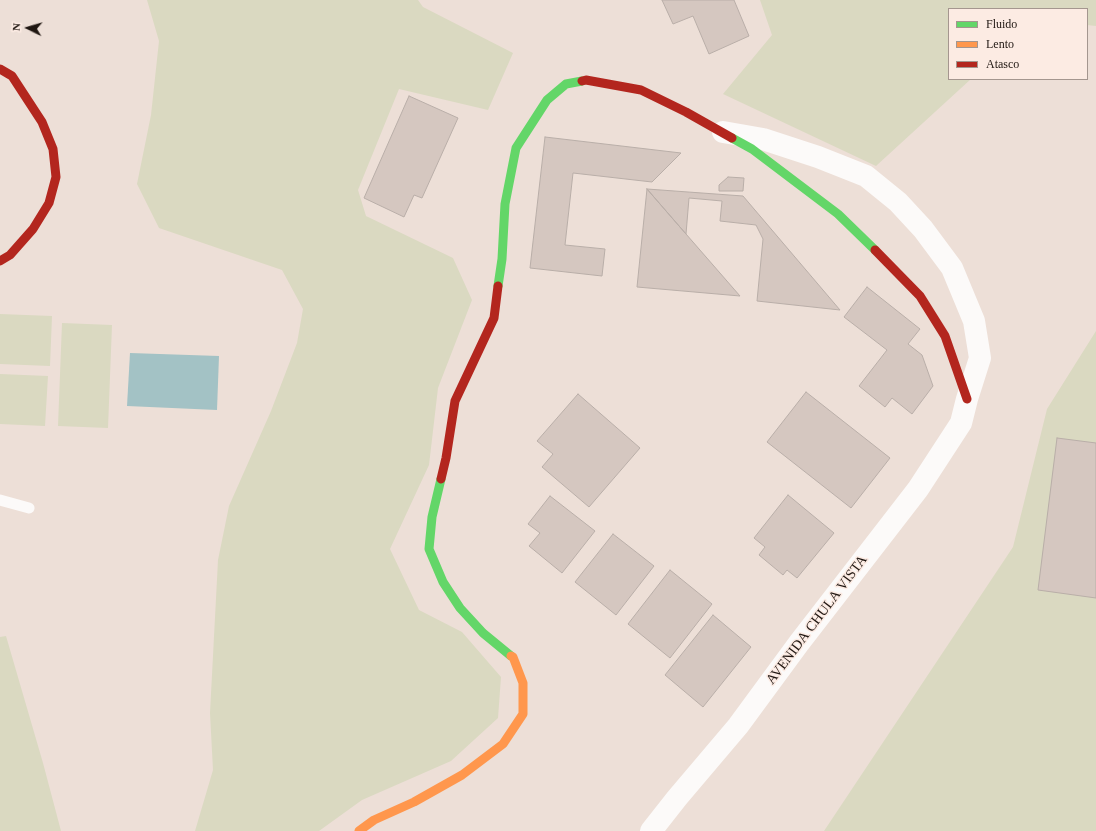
<!DOCTYPE html>
<html>
<head>
<meta charset="utf-8">
<style>
  body { margin:0 }
  #map { position:relative; width:1096px; height:831px; overflow:hidden; background:#eddfd7; font-family:Georgia,serif }
  canvas { display:block }
  .legend { position:absolute; left:948px; top:8px; width:140px; height:72px; box-sizing:border-box; background:#fcebe3; border:1px solid #a4968f; margin:0; padding:5px 7px; list-style:none; font-size:12px; color:#1f1611 }
  .legend li { display:flex; align-items:center; gap:8px; height:20px }
  .legend b { width:20px; border:1px solid #a4968f }
  .north { position:absolute; left:8px; top:8px; width:40px; height:40px; -webkit-text-stroke:3px #fcebe3; paint-order:stroke; rotate:275deg; font-size:11px; font-weight:700; line-height:16px; text-align:center; color:#1f1611 }
  .north::after { content:''; display:block; margin:auto; width:14px; height:18px; background:#1f1611; clip-path:polygon(50% 0,100% 100%,50% 72%,0 100%) }
</style>
</head>
<body>
<div id="map">
<canvas width="1096" height="831"></canvas>
<ul class="legend">
<li><b style="height:5px;background:#63d668"></b>Fluido</li>
<li><b style="height:5px;background:#ff974d"></b>Lento</li>
<li><b style="height:5px;background:#b3261e"></b>Atasco</li>
</ul>
<div class="north">N</div>
</div>
<script>
const ctx = document.querySelector('canvas').getContext('2d');
ctx.lineJoin = 'round';
function fillPath(path, color) {
  ctx.fillStyle = color;
  ctx.fill(path, 'evenodd');
}
function shape(rows) {
  const path = new Path2D();
  for (const r of rows) {
    path.moveTo(r[0], r[1]);
    for (let i = 2; i < r.length; i += 2) path.lineTo(r[i], r[i + 1]);
  }
  return path;
}
function strokePath(path, color, width, dash) {
  ctx.strokeStyle = color;
  ctx.lineWidth = width;
  ctx.lineCap = dash ? 'butt' : 'round';
  ctx.setLineDash(dash || []);
  ctx.stroke(path);
}
function label(font, color, halo, rows, align = 'center') {
  ctx.font = font + ' Georgia,serif';
  ctx.lineWidth = 3;
  ctx.setLineDash([]);
  ctx.textBaseline = 'middle';
  ctx.strokeStyle = halo;
  ctx.fillStyle = color;
  for (const [text, x, y, turn = 0] of rows) {
    ctx.save();
    ctx.translate(x, y);
    ctx.rotate((+turn || 0) * Math.PI / 180);
    ctx.textAlign = isNaN(turn) ? turn : align;
    if (halo) ctx.strokeText(text, 0, 0);
    ctx.fillText(text, 0, 0);
    ctx.restore();
  }
}
const green = shape([
  [147,0,418,0,423,7,513,53,488,110,399,89,358,190,366,216,453,258,472,300,438,388,429,465,390,549,419,610,462,632,501,677,498,718,451,761,362,800,319,831,195,831,213,770,210,713,218,560,229,506,271,411,297,343,303,309,282,270,159,228,137,184,151,115,159,41],
  [760,0,1096,0,1096,26,1087,25,1087,9,949,9,949,79,971,79,876,166,723,94,772,35],
  [0,314,52,316,50,366,0,364],
  [62,323,112,325,108,428,58,426],
  [1096,331,1096,831,824,831,1013,547,1047,409],
  [0,374,48,376,45,426,0,424],
  [6,636,43,763,61,831,0,831,0,637]
]);
const water = shape([
  [130,353,219,356,217,410,127,406]
]);
const building = shape([
  [662,0,734,0,749,36,709,54,693,16,673,24,662,0],
  [409,96,458,118,422,198,414,195,404,217,364,198,409,96],
  [545,137,681,153,652,182,573,173,565,245,605,249,602,276,530,268,545,137],
  [728,177,744,178,743,191,719,191,719,185,728,177],
  [647,189,686,234,740,296,637,287,647,189],
  [647,189,743,196,840,310,757,301,763,239,756,225,720,221,722,201,689,198,686,234,647,189],
  [867,287,920,329,908,344,922,355,933,386,912,414,892,398,885,407,859,386,887,350,844,317,867,287],
  [806,392,890,458,851,508,767,442,806,392],
  [578,394,640,448,589,507,542,467,553,454,537,441,578,394],
  [1057,438,1096,443,1096,598,1038,590,1057,438],
  [788,495,834,533,797,578,787,570,783,575,759,555,765,547,754,538,788,495],
  [550,496,595,531,562,573,529,546,540,533,528,524,550,496],
  [613,534,654,566,616,615,575,582,613,534],
  [670,570,712,604,670,658,628,624,670,570],
  [713,615,751,647,703,707,665,675,713,615]
]);
const lane = shape([
  [0,500,29,508]
]);
const street = shape([
  [651,831,677,798,738,726,799,643,918,489,961,423,967,399,980,358,974,321,952,268,923,229,898,202,866,176,818,157,763,139,723,132]
]);
const fast = shape([
  [732,138,752,149,838,214,875,250],
  [498,286,502,259,505,204,516,148,547,100,566,84,582,81],
  [441,479,432,517,429,549,443,582,460,608,483,633,511,656]
]);
const slow = shape([
  [359,831,374,820,414,802,462,775,503,744,523,714,523,683,513,657,511,656]
]);
const jam = shape([
  [0,69,12,76,42,122,53,149,56,177,49,203,33,229,10,255,0,261],
  [582,81,586,80,641,90,686,112,732,138],
  [875,250,920,296,945,336,967,399],
  [441,479,446,458,455,401,494,318,498,286]
]);
const streetNames = [
  ["AVENIDA CHULA VISTA",817,620,-53]
];
fillPath(green, '#dad9c1');
fillPath(water, '#a3c2c5');
fillPath(building, '#d5c7c0');
strokePath(building, '#b9aea8', 1);
strokePath(lane, '#fcfaf9', 11);
strokePath(street, '#fcfaf9', 22);
strokePath(fast, '#63d668', 9);
strokePath(slow, '#ff974d', 9);
strokePath(jam, '#b3261e', 9);
label('14px', '#1f1611', '#fcebe3', streetNames);
</script>
</body>
</html>
